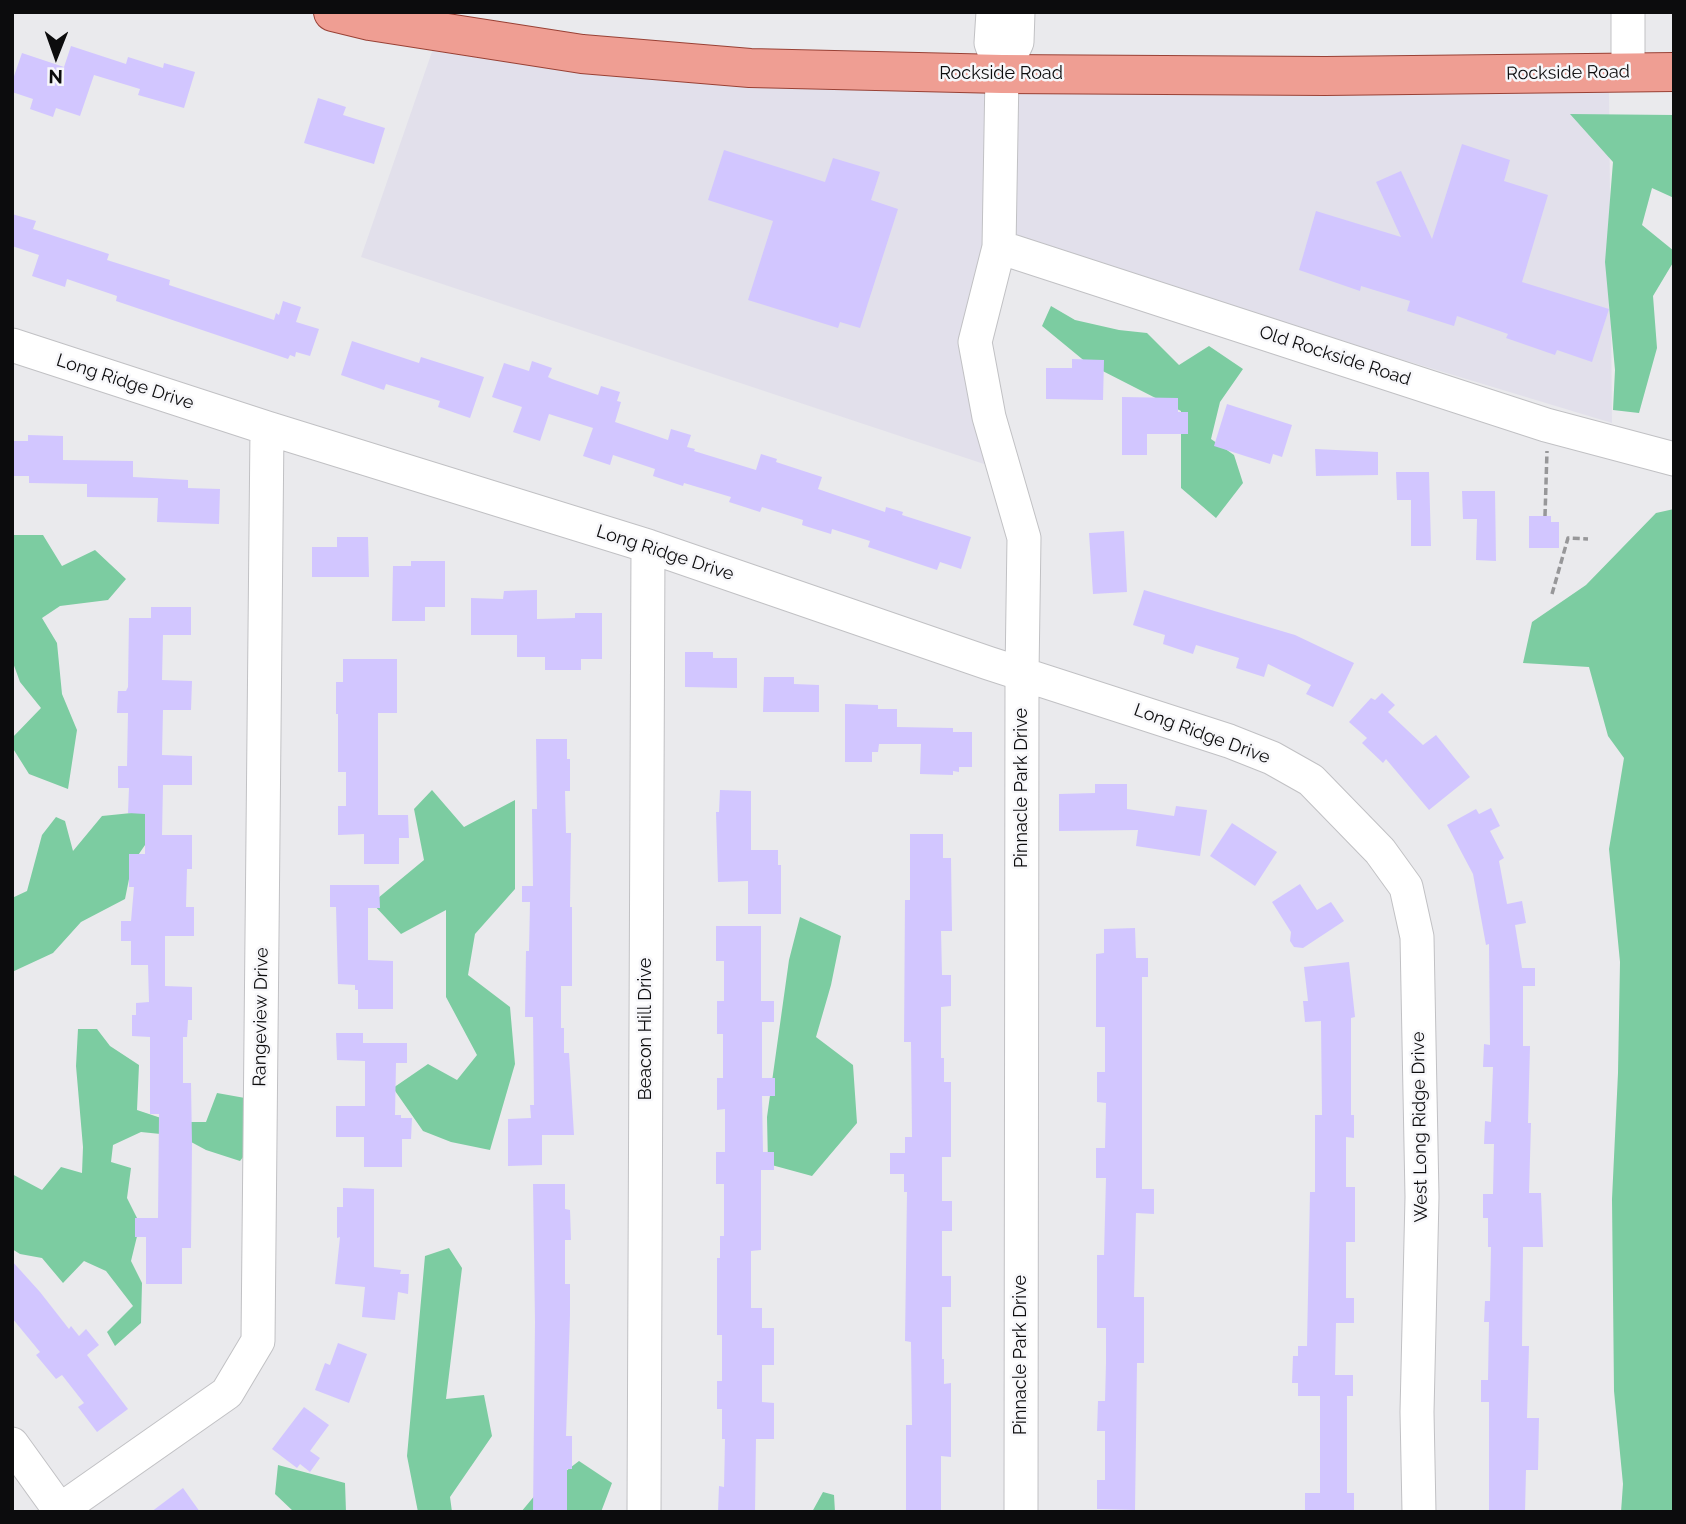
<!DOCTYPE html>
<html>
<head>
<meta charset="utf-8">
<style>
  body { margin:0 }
  #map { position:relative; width:1686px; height:1524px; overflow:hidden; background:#eaeaed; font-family:Raleway,sans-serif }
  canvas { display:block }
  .frame { position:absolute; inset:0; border:14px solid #0c0c0d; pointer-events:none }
  .north { position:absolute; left:21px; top:21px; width:70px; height:70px; -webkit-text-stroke:5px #f7f7fa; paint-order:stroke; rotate:181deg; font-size:19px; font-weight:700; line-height:28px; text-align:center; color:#0c0c0d }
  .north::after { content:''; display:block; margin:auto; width:24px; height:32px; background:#0c0c0d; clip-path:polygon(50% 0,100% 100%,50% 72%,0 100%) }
</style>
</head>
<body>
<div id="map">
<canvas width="1686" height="1524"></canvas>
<div class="frame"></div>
<div class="north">N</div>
</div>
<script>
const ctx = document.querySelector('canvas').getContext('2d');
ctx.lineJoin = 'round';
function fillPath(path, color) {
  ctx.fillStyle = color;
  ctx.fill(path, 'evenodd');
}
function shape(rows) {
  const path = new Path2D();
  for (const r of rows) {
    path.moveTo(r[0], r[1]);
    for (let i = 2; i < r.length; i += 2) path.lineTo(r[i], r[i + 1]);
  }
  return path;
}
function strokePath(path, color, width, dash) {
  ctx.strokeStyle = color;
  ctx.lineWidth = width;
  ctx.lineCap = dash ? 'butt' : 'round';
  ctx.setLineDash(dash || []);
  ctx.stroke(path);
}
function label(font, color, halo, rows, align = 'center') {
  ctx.font = font + ' Raleway,sans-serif';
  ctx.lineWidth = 5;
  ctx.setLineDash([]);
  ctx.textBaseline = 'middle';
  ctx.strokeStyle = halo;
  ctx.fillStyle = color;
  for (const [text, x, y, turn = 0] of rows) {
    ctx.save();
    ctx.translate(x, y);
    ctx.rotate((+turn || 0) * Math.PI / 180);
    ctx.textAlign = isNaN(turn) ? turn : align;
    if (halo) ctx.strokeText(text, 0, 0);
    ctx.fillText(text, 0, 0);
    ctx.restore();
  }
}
const built = shape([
  [435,43,1609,89,1612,423,990,235,987,465,361,257]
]);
const forest = shape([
  [1570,114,1674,115,1674,198,1652,188,1642,225,1674,251,1674,261,1653,296,1657,348,1639,413,1613,410,1615,370,1605,262,1613,162],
  [1051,306,1075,320,1119,330,1147,333,1179,365,1209,346,1243,369,1220,402,1211,439,1234,455,1243,483,1216,518,1181,488,1181,411,1087,363,1042,326],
  [1674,509,1674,1512,1621,1512,1623,1484,1614,1391,1612,1199,1618,1073,1620,962,1609,849,1624,758,1608,736,1589,667,1523,663,1532,622,1586,585,1656,513],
  [12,535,43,535,62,566,95,550,126,579,108,600,60,606,42,618,57,643,62,694,77,730,68,789,29,774,12,747,12,738,41,708,20,682,12,660],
  [432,790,464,827,515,800,515,889,475,934,468,975,510,1007,515,1064,490,1150,451,1142,423,1131,393,1088,428,1064,457,1080,477,1055,446,997,446,910,401,934,372,903,424,860,414,809],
  [151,811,156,829,132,864,125,899,81,922,53,953,12,972,12,898,27,891,42,835,56,817,65,821,73,851,102,816],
  [800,917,841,936,831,985,816,1037,853,1065,857,1123,812,1176,768,1164,767,1117,789,960],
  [78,1029,97,1029,110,1046,139,1065,137,1110,173,1122,206,1122,217,1093,245,1098,254,1143,240,1161,206,1150,180,1136,141,1132,113,1145,111,1162,131,1168,127,1198,140,1224,131,1261,142,1283,141,1323,115,1346,107,1332,133,1306,106,1271,84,1261,63,1283,42,1258,20,1254,12,1249,12,1174,42,1190,61,1167,82,1173,83,1147,76,1066],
  [449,1248,462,1268,446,1399,484,1395,492,1436,450,1497,452,1512,418,1512,407,1456,425,1256],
  [579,1461,612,1483,601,1512,521,1512,536,1494],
  [278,1465,345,1483,346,1512,294,1512,275,1494],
  [823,1492,834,1495,835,1512,812,1512]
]);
const building = shape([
  [71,46,126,64,128,57,163,68,164,63,195,72,184,108,138,95,140,89,94,75,80,116,56,108,53,117,30,109,33,99,12,92,12,82,22,53,64,67],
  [318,98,346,107,343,115,385,128,374,164,304,143],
  [1462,144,1510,160,1504,181,1548,195,1522,282,1609,309,1592,362,1557,350,1555,355,1506,338,1508,334,1457,316,1454,326,1407,311,1410,301,1361,286,1360,291,1299,270,1316,211,1401,237,1376,182,1401,171,1432,239],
  [724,150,825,182,833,158,880,172,871,200,898,209,860,328,840,322,838,328,748,300,773,221,708,200],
  [12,214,36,221,33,229,109,254,107,260,170,280,169,285,274,320,276,313,279,315,283,301,301,307,296,322,319,329,310,356,296,352,295,357,290,355,288,359,116,301,117,296,67,279,65,287,32,276,39,255,12,246],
  [352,341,419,363,421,357,484,377,470,418,438,407,440,401,386,384,384,390,341,375],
  [1072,359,1104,360,1103,400,1046,399,1046,368,1072,368],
  [532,361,552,368,548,377,552,379,598,395,601,386,620,392,617,401,621,402,615,422,668,440,671,429,691,435,687,447,695,449,694,451,756,470,761,454,777,459,776,462,822,477,818,489,885,512,886,507,903,512,902,515,971,537,961,569,940,562,937,570,868,547,870,541,832,529,831,534,802,525,803,520,762,507,760,512,729,502,731,497,684,483,683,486,653,476,655,469,613,455,610,465,583,456,593,428,549,414,540,441,513,432,522,407,492,397,504,363,529,371],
  [1122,397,1178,398,1178,412,1188,412,1188,434,1147,434,1147,455,1122,455],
  [1227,404,1292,425,1282,457,1273,454,1270,464,1214,446],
  [28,435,63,436,63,460,133,461,133,477,188,480,188,488,220,489,219,524,157,522,158,498,87,497,87,484,29,483,29,476,12,476,12,441,28,441],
  [1315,449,1378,452,1378,475,1316,476],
  [1396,472,1429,472,1431,546,1411,546,1411,500,1397,500],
  [1462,491,1495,491,1496,561,1476,560,1477,519,1463,519],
  [1529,516,1551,516,1551,522,1559,522,1559,548,1529,548],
  [1124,531,1127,592,1093,594,1089,533],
  [337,537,368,537,369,577,312,577,312,547,337,547],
  [411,561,445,561,445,607,425,607,425,621,392,621,393,566,411,566],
  [537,590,537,619,575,618,575,613,602,613,602,659,581,659,581,670,545,670,545,657,517,657,517,635,471,635,471,598,503,599,504,591],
  [1144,590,1295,635,1354,663,1333,707,1306,694,1311,685,1268,664,1264,677,1236,668,1239,658,1196,645,1193,654,1163,644,1165,635,1133,625],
  [151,607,191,607,191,635,163,635,162,680,192,681,191,710,163,710,162,755,192,756,192,785,163,785,162,835,192,835,192,869,187,869,186,907,194,907,194,936,165,936,165,986,192,987,192,1020,188,1020,187,1037,183,1037,183,1083,191,1083,192,1144,191,1248,182,1248,182,1284,146,1284,146,1237,135,1237,135,1218,158,1218,159,1114,150,1114,150,1037,132,1036,132,1015,136,1015,136,1003,149,1002,148,965,131,965,131,941,121,941,121,921,131,921,134,887,129,887,129,854,145,854,145,814,128,813,129,788,118,788,118,766,127,766,128,713,117,713,118,691,126,691,128,687,129,618,151,618],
  [685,652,713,652,713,658,737,658,737,688,685,687],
  [343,659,397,659,397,713,378,713,378,815,408,815,409,838,399,838,399,864,364,864,364,834,338,835,338,806,346,806,346,772,338,772,338,714,336,714,336,682,343,682],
  [764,677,794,677,794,684,819,685,819,712,763,712],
  [1382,693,1395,705,1388,712,1423,745,1436,735,1470,777,1429,810,1386,759,1383,763,1362,743,1367,738,1349,722,1371,698,1375,700],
  [845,704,878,705,878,709,897,709,897,727,953,728,953,732,972,732,972,767,959,767,959,772,953,771,953,775,920,774,921,744,879,744,878,752,872,752,872,762,845,762],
  [536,739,567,739,567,759,570,759,570,791,565,791,566,833,571,833,570,907,572,907,572,986,561,986,561,1028,564,1028,564,1053,569,1053,574,1135,542,1135,542,1165,508,1166,508,1119,531,1118,530,1105,534,1105,533,1017,525,1017,526,951,529,951,530,902,522,902,522,886,533,886,532,809,537,809],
  [1095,784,1127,784,1127,809,1174,816,1176,806,1207,810,1200,856,1136,846,1138,830,1059,831,1059,794,1095,793],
  [720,790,751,791,751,850,778,850,778,865,781,865,781,914,748,914,748,881,718,882,716,812,719,812],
  [1491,808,1500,826,1490,831,1504,858,1499,861,1507,904,1522,901,1526,923,1515,925,1522,968,1535,968,1535,986,1523,986,1523,1046,1530,1046,1528,1123,1531,1123,1529,1193,1541,1193,1543,1247,1523,1247,1522,1346,1529,1346,1527,1418,1539,1418,1538,1470,1526,1470,1525,1512,1489,1512,1489,1402,1481,1402,1481,1380,1488,1380,1489,1322,1484,1322,1485,1301,1490,1301,1491,1247,1488,1247,1488,1218,1483,1218,1483,1194,1493,1194,1494,1144,1484,1144,1485,1121,1491,1122,1493,1067,1483,1067,1484,1044,1490,1045,1489,944,1486,945,1473,874,1447,825,1476,809,1479,814],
  [1232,823,1277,852,1255,886,1210,856],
  [910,834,943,834,943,858,951,858,952,931,941,931,942,975,951,975,951,1006,941,1007,941,1058,944,1058,944,1082,951,1082,951,1157,942,1157,942,1201,952,1201,952,1231,942,1231,942,1276,951,1276,951,1307,942,1307,942,1359,944,1359,944,1384,951,1383,951,1457,941,1456,941,1512,906,1512,906,1425,912,1425,911,1342,905,1341,907,1192,904,1192,904,1174,890,1174,890,1153,905,1153,905,1137,912,1137,911,1042,904,1042,905,900,910,900],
  [1300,884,1317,910,1331,902,1344,921,1303,948,1294,947,1290,941,1291,932,1272,902],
  [330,885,379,885,380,908,368,908,368,960,393,961,393,1009,358,1009,358,990,355,990,355,985,338,984,336,907,330,907],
  [716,926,761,926,761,1001,774,1001,774,1022,762,1022,762,1078,775,1078,775,1096,762,1096,763,1152,774,1152,774,1170,761,1170,761,1250,751,1251,751,1308,762,1308,762,1328,774,1328,774,1365,762,1365,762,1402,774,1403,774,1439,756,1439,755,1512,718,1512,719,1486,724,1487,725,1439,722,1439,722,1409,717,1409,717,1381,722,1381,722,1335,717,1335,717,1258,720,1258,720,1236,724,1236,724,1184,716,1184,716,1152,725,1152,725,1109,717,1110,717,1078,723,1078,723,1034,717,1034,717,1001,724,1001,724,961,716,961],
  [1135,928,1136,958,1148,958,1148,977,1142,977,1142,1189,1154,1189,1154,1214,1136,1213,1134,1297,1144,1297,1144,1363,1137,1363,1135,1510,1097,1509,1097,1480,1105,1480,1105,1431,1097,1431,1098,1401,1105,1401,1106,1363,1106,1328,1097,1328,1097,1255,1104,1255,1106,1178,1096,1178,1096,1148,1105,1148,1106,1103,1097,1102,1097,1072,1105,1072,1105,1027,1096,1027,1096,954,1104,953,1104,929],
  [1349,962,1355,1017,1351,1018,1351,1115,1354,1115,1354,1138,1346,1137,1346,1187,1355,1187,1355,1242,1346,1242,1346,1298,1354,1298,1354,1323,1336,1323,1335,1375,1353,1375,1353,1396,1347,1396,1347,1493,1354,1493,1354,1512,1313,1512,1305,1510,1305,1493,1320,1493,1320,1396,1298,1396,1298,1383,1292,1383,1293,1356,1298,1356,1298,1346,1307,1346,1310,1192,1315,1192,1315,1115,1322,1115,1321,1021,1305,1022,1303,1001,1308,1001,1304,967],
  [336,1033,363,1033,363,1043,407,1043,407,1063,396,1063,395,1115,401,1115,401,1118,412,1118,411,1139,402,1139,402,1167,364,1167,364,1137,336,1137,336,1106,365,1106,365,1061,337,1060],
  [533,1184,565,1184,565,1209,570,1210,571,1240,565,1240,565,1284,570,1284,570,1315,566,1436,572,1436,572,1469,567,1469,567,1512,533,1512,535,1322],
  [343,1188,374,1189,374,1267,401,1270,400,1274,409,1274,408,1294,398,1292,395,1320,362,1317,365,1287,335,1284,340,1237,337,1238,337,1207,343,1207],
  [12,1261,40,1292,69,1329,71,1326,79,1336,86,1329,99,1345,87,1355,128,1409,97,1432,78,1407,84,1403,62,1375,56,1379,36,1355,40,1352,12,1318],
  [338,1343,367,1354,349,1403,315,1390,325,1363,330,1365],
  [304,1407,329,1425,310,1451,320,1458,310,1472,300,1464,297,1468,272,1449],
  [183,1488,200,1512,151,1512]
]);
const path = shape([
  [1545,516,1547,451],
  [1552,594,1568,538,1588,539]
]);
const minor = shape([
  [993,12,991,43,1002,74,999,247,975,342,989,417,1024,538,1022,673,1021,1512],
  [1628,12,1628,72],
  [1002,74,1017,42,1018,12],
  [999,247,1546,425,1674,459],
  [12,345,267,428,648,546,988,663,1229,741,1272,758,1311,780,1380,851,1406,887,1417,937,1422,1197,1417,1412,1419,1512],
  [12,1444,61,1512],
  [60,1510,227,1393,258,1341,267,428],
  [644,1512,648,546]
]);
const major = shape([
  [333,12,370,21,582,54,750,68,1002,74,1325,76,1674,72]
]);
const streetNames = [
  ["Rockside Road",1568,73,-1],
  ["Rockside Road",1001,74],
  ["Old Rockside Road",1335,356,18],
  ["Long Ridge Drive",125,382,18],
  ["Long Ridge Drive",665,553,18],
  ["Long Ridge Drive",1202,734,20],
  ["Pinnacle Park Drive",1022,788,-90],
  ["Rangeview Drive",261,1017,-89],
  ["Beacon Hill Drive",646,1029,-90],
  ["West Long Ridge Drive",1420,1127,-91],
  ["Pinnacle Park Drive",1021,1355,-90]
];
fillPath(built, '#e2e0eb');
fillPath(forest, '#7ccca1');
fillPath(building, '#d2c6ff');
strokePath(minor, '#c1c1c4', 35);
strokePath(major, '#994135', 40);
strokePath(path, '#979799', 3.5, [7, 3.5]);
strokePath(minor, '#fff', 33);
strokePath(major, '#ef9e93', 38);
label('18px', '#0c0c0d', '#f7f7fa', streetNames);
</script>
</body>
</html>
